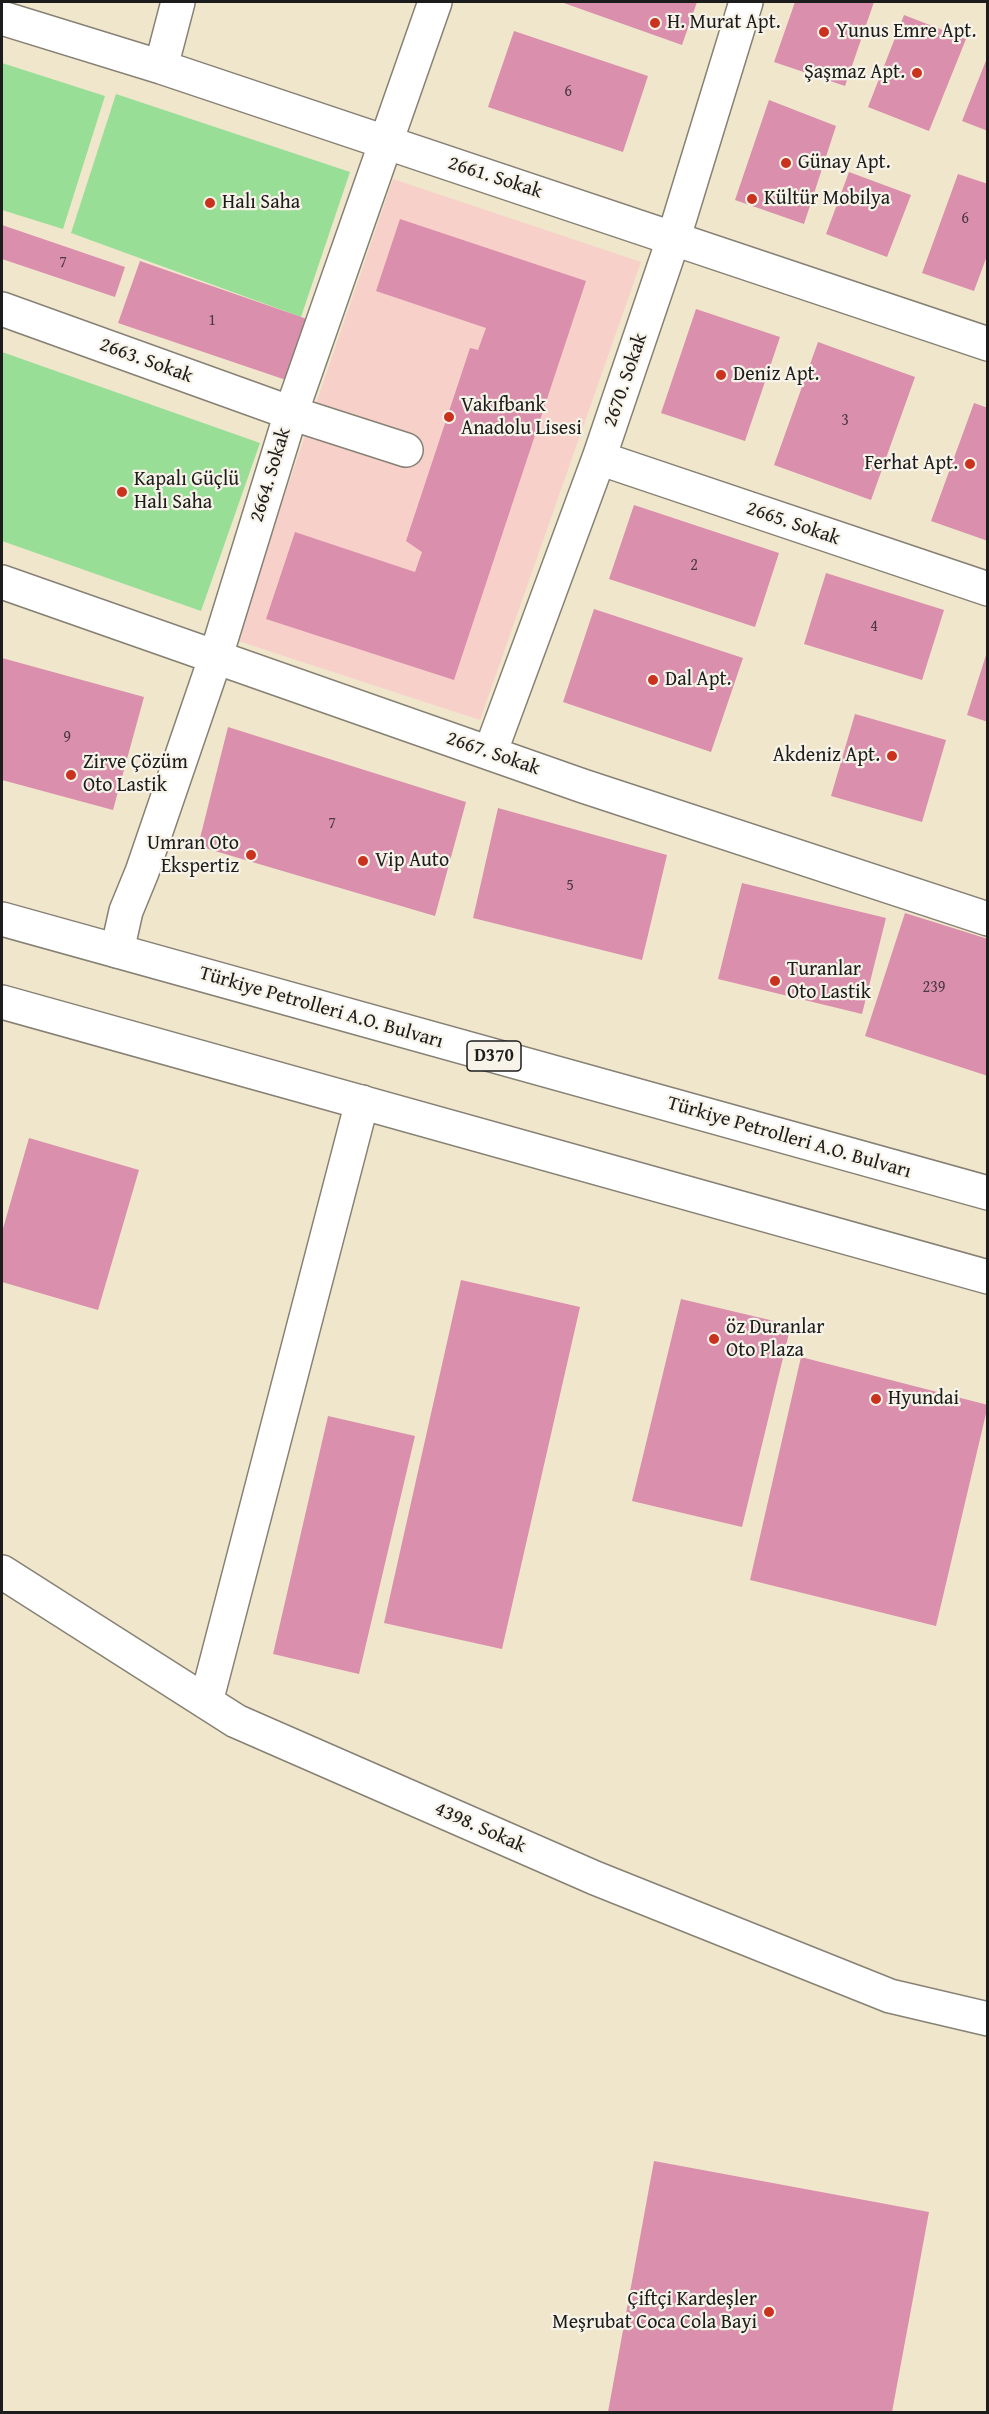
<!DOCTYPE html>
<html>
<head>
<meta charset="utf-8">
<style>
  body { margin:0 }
  #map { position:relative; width:989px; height:2414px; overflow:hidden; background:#f0e6cc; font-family:"Gentium Book Plus",serif }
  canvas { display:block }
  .frame { position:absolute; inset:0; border:3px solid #1c1c1c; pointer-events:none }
</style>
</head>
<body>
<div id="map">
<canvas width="989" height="2414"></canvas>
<div class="frame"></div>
</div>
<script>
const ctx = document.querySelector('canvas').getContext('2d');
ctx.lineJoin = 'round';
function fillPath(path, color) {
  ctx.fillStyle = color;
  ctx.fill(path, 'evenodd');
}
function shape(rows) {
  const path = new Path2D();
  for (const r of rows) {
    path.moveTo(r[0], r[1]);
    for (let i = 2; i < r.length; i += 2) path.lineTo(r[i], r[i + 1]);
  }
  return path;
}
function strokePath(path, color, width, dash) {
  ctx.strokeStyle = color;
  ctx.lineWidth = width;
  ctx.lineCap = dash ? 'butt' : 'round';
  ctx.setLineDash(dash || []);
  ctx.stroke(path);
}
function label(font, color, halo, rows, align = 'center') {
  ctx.font = font + ' "Gentium Book Plus",serif';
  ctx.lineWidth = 4.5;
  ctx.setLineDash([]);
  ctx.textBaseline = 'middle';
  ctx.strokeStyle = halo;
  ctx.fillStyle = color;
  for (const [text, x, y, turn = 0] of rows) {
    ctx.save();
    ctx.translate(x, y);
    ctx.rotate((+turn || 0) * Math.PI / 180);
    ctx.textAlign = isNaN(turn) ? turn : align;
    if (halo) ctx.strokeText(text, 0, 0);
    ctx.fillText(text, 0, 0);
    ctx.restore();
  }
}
const built = shape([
  [393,179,641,262,480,720,235,640]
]);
const green = shape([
  [2,63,105,96,63,229,2,210],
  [116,94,350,172,301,317,71,233],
  [2,352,260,443,201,611,2,541]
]);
const building = shape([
  [561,2,697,2,682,45],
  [795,2,874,2,845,86,774,62],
  [904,15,966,39,929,131,868,107],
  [514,31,648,76,623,152,488,107],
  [987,58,988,58,988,131,962,121],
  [769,100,836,126,804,224,735,200],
  [849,172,911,195,887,257,826,234],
  [958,174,988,184,988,253,974,291,922,273],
  [400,219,586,281,454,680,266,619,295,532,415,572,422,552,406,541,470,348,478,350,486,328,376,291],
  [2,225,125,267,115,297,2,259],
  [140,261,307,319,286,380,118,323],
  [696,309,780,337,745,441,661,413],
  [818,342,915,377,871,500,774,465],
  [974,403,988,408,988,541,931,521],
  [634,505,779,553,755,627,609,579],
  [826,573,944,610,922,680,804,644],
  [594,609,743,658,711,752,563,702],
  [987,652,988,652,988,722,967,715],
  [2,658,144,697,113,810,2,780],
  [855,714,946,740,922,822,831,796],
  [228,727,466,802,435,916,198,846],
  [498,808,667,855,642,960,473,918],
  [742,883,886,918,862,1014,718,979],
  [905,913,988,939,988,1076,865,1036],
  [29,1138,139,1170,98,1310,2,1282,2,1232],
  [461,1280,580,1307,502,1649,384,1623],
  [681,1299,791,1325,742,1527,632,1501],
  [801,1357,988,1405,936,1626,750,1580],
  [328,1416,415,1436,359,1674,273,1654],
  [654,2161,929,2212,892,2412,608,2412]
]);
const minor = shape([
  [2,18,161,67,988,344],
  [161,67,178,2],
  [2,309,291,413,406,450],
  [599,458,988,589],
  [2,582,583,786,988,919],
  [490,753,599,458,674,237,746,2],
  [117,951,126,911,142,872,215,659,291,413,435,2],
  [2,1572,236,1721,595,1878,890,1996,988,2019],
  [206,1702,362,1102]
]);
const highway = shape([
  [2,919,988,1193],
  [2,1002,988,1277]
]);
const markers = [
  [655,23,6,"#c8321e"],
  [824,32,6,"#c8321e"],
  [917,73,6,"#c8321e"],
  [786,163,6,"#c8321e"],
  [752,199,6,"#c8321e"],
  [210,203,6,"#c8321e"],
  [721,375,6,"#c8321e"],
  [449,417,6,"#c8321e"],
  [970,464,6,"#c8321e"],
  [122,492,6,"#c8321e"],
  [653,680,6,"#c8321e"],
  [892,756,6,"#c8321e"],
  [71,775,6,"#c8321e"],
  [251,855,6,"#c8321e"],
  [363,861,6,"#c8321e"],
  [775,981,6,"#c8321e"],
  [714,1339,6,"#c8321e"],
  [876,1399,6,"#c8321e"],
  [769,2312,6,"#c8321e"]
];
const numberNames = [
  ["6",568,92],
  ["6",965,219],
  ["7",63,263],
  ["1",212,321],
  ["3",845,421],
  ["2",694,566],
  ["4",874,627],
  ["9",67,738],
  ["7",332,824],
  ["5",570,886],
  ["239",934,988]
];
const shields = [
  [494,1056,54]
];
const shieldNames = [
  ["D370",494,1056]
];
const poiNames = [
  ["H. Murat Apt.",667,23],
  ["Yunus Emre Apt.",836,32],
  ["Şaşmaz Apt.",905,73,"right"],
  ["Günay Apt.",798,163],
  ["Kültür Mobilya",764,199],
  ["Halı Saha",222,203],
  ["Deniz Apt.",733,375],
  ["Vakıfbank",461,406],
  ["Anadolu Lisesi",461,429],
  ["Ferhat Apt.",958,464,"right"],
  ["Kapalı Güçlü",134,480],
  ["Halı Saha",134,503],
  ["Dal Apt.",665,680],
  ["Akdeniz Apt.",880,756,"right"],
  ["Zirve Çözüm",83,763],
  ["Oto Lastik",83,786],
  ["Umran Oto",239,844,"right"],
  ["Ekspertiz",239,867,"right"],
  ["Vip Auto",375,861],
  ["Turanlar",787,970],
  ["Oto Lastik",787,993],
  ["öz Duranlar",726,1328],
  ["Oto Plaza",726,1351],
  ["Hyundai",888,1399],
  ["Çiftçi Kardeşler",757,2300,"right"],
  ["Meşrubat Coca Cola Bayi",757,2323,"right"]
];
const streetNames = [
  ["2661. Sokak",495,178,18],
  ["2663. Sokak",146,361,20],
  ["2670. Sokak",626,380,-71],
  ["2664. Sokak",271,475,-73],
  ["2665. Sokak",793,524,19],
  ["2667. Sokak",493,754,19],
  ["Türkiye Petrolleri A.O. Bulvarı",321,1008,16],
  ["Türkiye Petrolleri A.O. Bulvarı",789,1138,16],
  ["4398. Sokak",480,1828,24]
];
fillPath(built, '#f7d0ca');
fillPath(green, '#99de97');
fillPath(building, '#da8fad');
strokePath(minor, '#868174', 36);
strokePath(highway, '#868174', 36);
strokePath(minor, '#fff', 33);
strokePath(highway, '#fff', 33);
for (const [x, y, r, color] of markers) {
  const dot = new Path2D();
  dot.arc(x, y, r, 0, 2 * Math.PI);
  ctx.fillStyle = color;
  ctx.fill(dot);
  strokePath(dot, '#f7f3e8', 2);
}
label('16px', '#4c3940', null, numberNames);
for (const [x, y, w] of shields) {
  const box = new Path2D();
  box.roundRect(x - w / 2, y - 15, w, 30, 4.5);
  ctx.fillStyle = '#f7f3e8';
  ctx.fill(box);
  strokePath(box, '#1c1c1c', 1.5);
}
label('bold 18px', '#1c1c1c', null, shieldNames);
label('20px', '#1c1c1c', '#f7f3e8', poiNames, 'left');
label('20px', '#1c1c1c', '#f7f3e8', streetNames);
</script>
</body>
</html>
